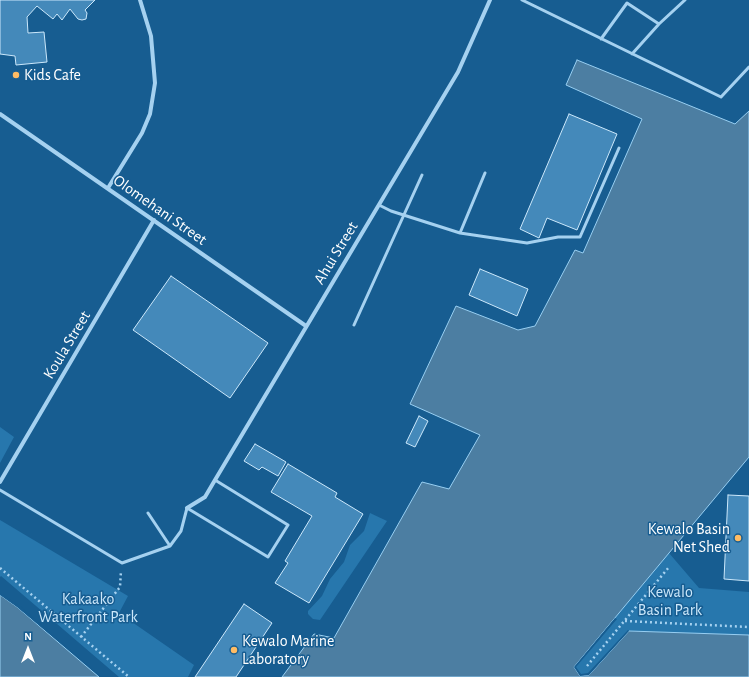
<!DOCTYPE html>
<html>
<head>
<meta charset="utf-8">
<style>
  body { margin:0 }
  #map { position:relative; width:749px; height:677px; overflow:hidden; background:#175d91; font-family:"Alegreya Sans",sans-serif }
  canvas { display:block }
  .north { position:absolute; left:8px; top:629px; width:40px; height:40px; -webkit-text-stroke:3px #175d91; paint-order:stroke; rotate:0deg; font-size:11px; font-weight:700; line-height:16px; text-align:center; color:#fff }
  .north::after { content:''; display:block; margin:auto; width:14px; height:18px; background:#fff; clip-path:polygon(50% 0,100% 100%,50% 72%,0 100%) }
</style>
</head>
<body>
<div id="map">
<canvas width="749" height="677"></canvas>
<div class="north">N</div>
</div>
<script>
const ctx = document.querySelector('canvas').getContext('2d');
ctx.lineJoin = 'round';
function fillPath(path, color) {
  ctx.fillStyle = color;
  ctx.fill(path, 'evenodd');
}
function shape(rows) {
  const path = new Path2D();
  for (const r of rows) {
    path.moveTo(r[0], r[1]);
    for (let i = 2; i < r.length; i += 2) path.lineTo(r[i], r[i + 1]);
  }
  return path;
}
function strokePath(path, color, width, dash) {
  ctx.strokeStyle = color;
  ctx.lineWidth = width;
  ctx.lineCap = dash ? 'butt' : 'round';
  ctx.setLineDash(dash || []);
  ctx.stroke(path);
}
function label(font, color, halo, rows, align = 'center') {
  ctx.font = font + ' "Alegreya Sans",sans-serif';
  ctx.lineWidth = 3;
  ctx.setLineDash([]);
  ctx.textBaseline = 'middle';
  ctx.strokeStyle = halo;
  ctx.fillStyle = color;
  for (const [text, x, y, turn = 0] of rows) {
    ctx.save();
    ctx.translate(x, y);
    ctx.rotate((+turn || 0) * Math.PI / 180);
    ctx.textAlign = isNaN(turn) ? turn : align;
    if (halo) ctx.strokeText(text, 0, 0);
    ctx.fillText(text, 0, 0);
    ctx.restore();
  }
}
const green = shape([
  [0,427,14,437,0,463],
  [370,513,387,521,320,620,313,619,308,614,308,611,322,596,330,579,344,562,350,545,364,531],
  [0,520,128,596,119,613,194,665,188,677,119,677,1,576,0,577],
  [669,553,699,588,749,592,749,635,629,631,589,675,580,676,574,667]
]);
const water = shape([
  [577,60,735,124,749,111,749,457,574,667,580,676,589,675,629,631,749,635,749,677,282,677,314,634,334,638,422,482,449,489,480,435,410,404,456,306,518,330,535,326,575,250,583,253,642,119,566,85,577,60],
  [0,595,17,607,99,677,0,677,0,595]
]);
const pier = shape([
  [0,593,19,605,101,677,17,607,0,595],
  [615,618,617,619,576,667,581,674,588,673,628,630,629,631,589,675,580,676,574,667]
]);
const building = shape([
  [0,0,95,0,85,10,87,13,86,19,82,20,78,19,70,9,62,20,57,14,53,19,37,6,27,17,28,33,44,32,47,62,16,65,15,56,0,54,0,0],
  [569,114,617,134,577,230,547,218,539,238,520,229,569,114],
  [480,269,528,289,517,316,469,295,480,269],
  [171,276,268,343,230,398,133,330,171,276],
  [419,416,428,421,415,447,406,443,419,416],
  [255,444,286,462,278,476,262,467,259,470,244,461,255,444],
  [288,464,337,493,335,497,363,514,309,603,275,583,288,563,285,561,312,516,271,492,288,464],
  [728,495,749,496,749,581,724,579,728,495],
  [244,604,272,623,236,677,195,677,244,604]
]);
const path = shape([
  [0,568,129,677],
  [625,621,749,627],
  [81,637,120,587,121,571],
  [587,666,669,567]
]);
const service = shape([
  [522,0,721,97,749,67],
  [601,39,627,3,659,24],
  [632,54,659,24,685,0],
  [379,205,391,211,460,233,527,243,558,237,580,237,619,148],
  [460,233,485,173],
  [354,325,422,175],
  [0,490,122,563,170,546,181,531,187,508,268,557,288,525,215,480],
  [148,513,170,546]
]);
const minor = shape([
  [0,114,306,326],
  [108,188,142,133,150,114,155,83,151,36,140,0],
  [0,482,154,220],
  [187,508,205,497,215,480,458,72,490,0]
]);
const markers = [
  [16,75,4,"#ffbc64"],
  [738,538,4,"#ffbc64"],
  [234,650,4,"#ffbc64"]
];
const poiNames = [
  ["Kids Cafe",24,75],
  ["Kewalo Basin",730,529,"right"],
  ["Net Shed",730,547,"right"],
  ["Kewalo Marine",242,641],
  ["Laboratory",242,659]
];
const streetNames = [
  ["Olomehani Street",160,210,35],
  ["Ahui Street",336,253,-59],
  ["Koula Street",67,345,-59]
];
const parkNames = [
  ["Kewalo",670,592],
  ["Basin Park",670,610],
  ["Kakaako",88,599],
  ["Waterfront Park",88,617]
];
fillPath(green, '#2777ad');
fillPath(water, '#4c7ea2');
strokePath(water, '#98cff2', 1);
fillPath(pier, '#175d91');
fillPath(building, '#4489ba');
strokePath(building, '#cce8fb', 1);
strokePath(path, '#a5d1f0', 2.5, [2, 3]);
strokePath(service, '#a5d1f0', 3);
strokePath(minor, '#a5d1f0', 4);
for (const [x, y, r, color] of markers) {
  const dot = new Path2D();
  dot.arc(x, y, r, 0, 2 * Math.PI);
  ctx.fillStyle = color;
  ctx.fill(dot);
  strokePath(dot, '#175d91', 1.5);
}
label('16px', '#fff', '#175d91', poiNames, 'left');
label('16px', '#fff', '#175d91', streetNames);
label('16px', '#cce8fb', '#175d91', parkNames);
</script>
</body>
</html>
